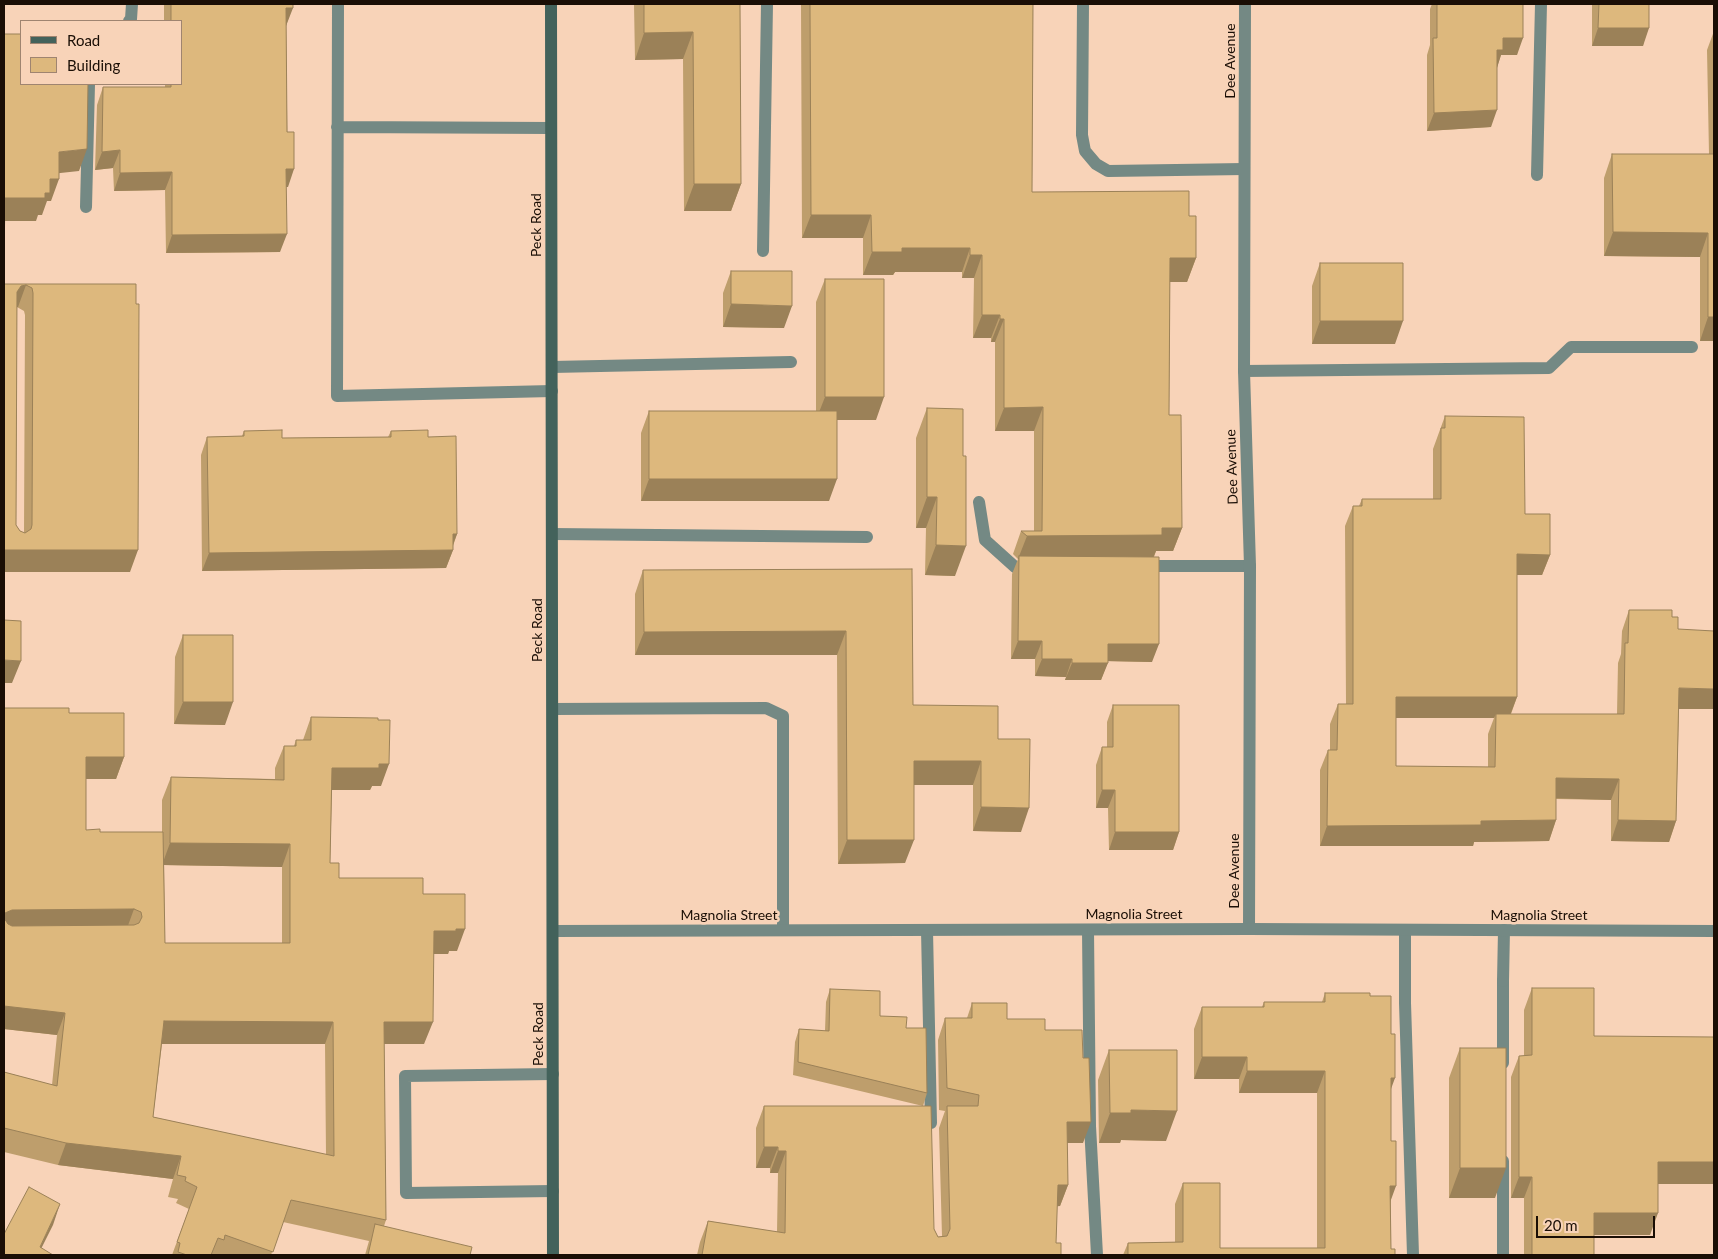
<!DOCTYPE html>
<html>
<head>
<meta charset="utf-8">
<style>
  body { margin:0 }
  #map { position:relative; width:1718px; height:1259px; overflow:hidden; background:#f8d3b8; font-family:Lato,sans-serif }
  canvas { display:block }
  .frame { position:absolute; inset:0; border:5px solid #1a0e05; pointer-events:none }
  .legend { position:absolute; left:20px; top:20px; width:162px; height:65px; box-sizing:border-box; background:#f8d3b8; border:1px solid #9f8470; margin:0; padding:6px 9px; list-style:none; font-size:15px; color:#1a0e05 }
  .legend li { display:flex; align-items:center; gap:10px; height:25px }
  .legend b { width:25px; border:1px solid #9f8470 }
  .scale { position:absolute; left:1536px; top:1216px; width:119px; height:22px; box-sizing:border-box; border:2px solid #1a0e05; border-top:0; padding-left:6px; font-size:15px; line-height:18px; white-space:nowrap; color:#1a0e05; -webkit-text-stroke:4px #f8d3b8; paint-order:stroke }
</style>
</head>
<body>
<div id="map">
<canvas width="1718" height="1259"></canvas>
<div class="frame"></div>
<ul class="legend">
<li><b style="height:6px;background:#43625b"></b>Road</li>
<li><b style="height:14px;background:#ddb87d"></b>Building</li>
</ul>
<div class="scale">20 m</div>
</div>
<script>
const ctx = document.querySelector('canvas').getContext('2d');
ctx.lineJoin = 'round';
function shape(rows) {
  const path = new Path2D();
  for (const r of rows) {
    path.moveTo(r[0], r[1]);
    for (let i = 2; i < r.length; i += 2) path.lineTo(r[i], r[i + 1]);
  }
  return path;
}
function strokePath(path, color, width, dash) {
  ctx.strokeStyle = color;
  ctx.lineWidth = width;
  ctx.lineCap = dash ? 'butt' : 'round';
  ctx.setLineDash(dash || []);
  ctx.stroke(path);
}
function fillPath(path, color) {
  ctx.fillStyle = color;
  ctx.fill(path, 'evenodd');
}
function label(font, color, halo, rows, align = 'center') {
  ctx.font = font + ' Lato,sans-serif';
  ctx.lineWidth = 5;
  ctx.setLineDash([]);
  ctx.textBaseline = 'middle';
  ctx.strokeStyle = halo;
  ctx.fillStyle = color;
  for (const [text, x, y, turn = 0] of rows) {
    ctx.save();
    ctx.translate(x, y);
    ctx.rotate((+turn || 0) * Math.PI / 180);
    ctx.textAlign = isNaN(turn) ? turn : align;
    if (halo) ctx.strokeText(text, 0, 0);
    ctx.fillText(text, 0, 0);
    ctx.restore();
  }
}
const service = shape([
  [338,4,337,396,552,391],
  [1083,4,1082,135,1085,151,1096,164,1108,171,1244,169],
  [129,21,131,19,132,4],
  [337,127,551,128],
  [1537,175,1541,4],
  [86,207,89,84],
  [763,251,767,4],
  [552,367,791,362],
  [1244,371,1549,368,1571,347,1692,347],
  [979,502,985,540,1015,567,1032,567],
  [552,534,867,537],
  [1142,566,1250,566],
  [553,709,766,708,783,716,783,930],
  [927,930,931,1123],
  [1088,930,1090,1126,1097,1255],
  [1405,930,1405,1003,1413,1255],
  [1503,981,1503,1063],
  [553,1074,405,1076,406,1193,553,1191],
  [1503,1161,1503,1255]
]);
const minor = shape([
  [1245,4,1244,371,1250,566,1249,929],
  [1503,981,1504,930]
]);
const tertiary = shape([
  [553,931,1249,929,1714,931]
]);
const secondary = shape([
  [551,4,553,1255]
]);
const wall = shape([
  [164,4,293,4,286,26,288,187,286,187,280,252,166,253,165,190,114,191,113,168,95,170,97,105,103,87,165,87,165,84,181,84,181,21,164,21],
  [634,4,740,4,741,184,731,211,684,211,683,59,635,60],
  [801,4,1033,4,1032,192,1189,216,1196,258,1187,282,1170,282,1169,415,1182,528,1173,551,1156,551,1154,557,1152,662,1108,661,1101,680,1065,680,1066,677,1035,676,1035,659,1011,659,1012,574,1018,559,1013,554,1021,531,1034,531,1034,431,995,431,995,342,991,342,991,338,973,338,974,278,962,278,962,272,895,272,893,275,863,275,863,238,802,238],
  [1432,4,1523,4,1517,55,1501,55,1497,67,1491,127,1427,131,1427,55,1430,45,1430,9],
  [1592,4,1649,4,1643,46,1592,46],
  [1714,31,1714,341,1700,341,1700,257,1604,256,1604,178,1612,154,1709,154,1707,50],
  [1320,263,1395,344,1312,344,1312,286],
  [731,271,784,328,723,327,723,293],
  [825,279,876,420,837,420,829,501,641,501,641,433,649,411,816,411,816,302],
  [4,284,136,284,130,572,4,572],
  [17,307,24,311,25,315,24,533,20,531,16,525],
  [927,408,955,576,925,575,926,528,916,528,916,438],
  [1445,416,1525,514,1550,555,1542,575,1517,575,1517,697,1511,714,1617,714,1618,663,1621,654,1622,631,1629,610,1672,617,1679,709,1676,821,1669,842,1611,841,1611,800,1556,799,1556,820,1549,841,1474,842,1473,846,1320,846,1320,770,1328,750,1330,750,1330,724,1338,704,1346,704,1345,526,1353,506,1359,506,1362,499,1433,499,1433,449],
  [1396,718,1494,718,1488,734,1488,767,1396,766],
  [244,431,282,438,388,437,391,431,428,437,457,534,453,546,453,550,446,568,202,571,201,455,207,437,242,436],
  [912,569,913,705,998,739,1021,832,973,831,973,785,914,785,905,863,838,864,837,655,635,655,635,594,643,570],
  [183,635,225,725,174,724,175,657],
  [1113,705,1179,832,1173,850,1109,850,1108,808,1096,808,1096,765,1102,747,1107,747,1107,722],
  [4,708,69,713,124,757,116,779,86,779,86,830,100,832,162,832,162,800,171,777,275,779,275,768,284,746,294,746,296,740,303,740,311,717,381,786,372,786,370,790,332,790,330,863,339,878,423,894,457,951,449,951,448,954,433,954,424,1044,384,1044,386,1220,384,1226,470,1255,365,1255,369,1241,283,1222,271,1255,172,1255,189,1209,176,1203,178,1199,168,1197,173,1179,58,1165,4,1152,4,1072,52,1085,57,1035,4,1029],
  [164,865,282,867,282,943,165,943],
  [162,1044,325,1044,326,1155,153,1117],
  [1532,988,1594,1036,1714,1184,1658,1184,1650,1235,1594,1235,1594,1255,1524,1255,1524,1198,1511,1198,1511,1077,1519,1056,1524,1056,1524,1010],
  [830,989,880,1016,906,1028,927,1093,923,1106,793,1075,795,1042,799,1029,825,1031,826,1002],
  [1325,993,1391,1089,1391,1249,1395,1255,1123,1255,1128,1243,1175,1242,1175,1204,1183,1183,1220,1248,1317,1248,1317,1093,1239,1093,1239,1079,1194,1079,1194,1029,1202,1007,1262,1007,1264,1002,1322,1002],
  [972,1003,1007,1019,1045,1030,1083,1143,1067,1143,1068,1185,1060,1206,1057,1206,1056,1243,1061,1255,697,1255,700,1242,708,1221,777,1232,778,1173,770,1173,770,1168,756,1168,756,1128,764,1106,934,1229,938,1237,942,1236,939,1128,945,1111,939,1110,938,1040,945,1018,967,1018],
  [1460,1048,1495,1198,1449,1198,1449,1078],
  [1109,1050,1166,1141,1121,1140,1120,1143,1099,1143,1098,1080]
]);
const shadedWall = shape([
  [286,8,293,8,286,26,279,26],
  [1598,28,1649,28,1643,46,1592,46],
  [693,32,683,59,635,60,644,33],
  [1503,38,1523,38,1517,55,1501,55,1497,68,1497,50],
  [1497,110,1491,127,1427,131,1434,113],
  [87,149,79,171,51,174,59,152],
  [120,150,113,168,95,170,102,152],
  [286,169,294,169,288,187,280,187],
  [172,172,165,190,114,191,120,173],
  [50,179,59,179,51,201,47,201,42,215,38,215,36,221,4,221,5,198],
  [694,184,741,184,731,211,684,211],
  [811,215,871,215,863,238,802,238],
  [1613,232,1708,233,1700,257,1604,256],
  [287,234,280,252,166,253,172,235],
  [902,248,970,248,962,272,895,272,893,275,863,275,872,252],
  [970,255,982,255,974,278,962,278],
  [1170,258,1196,258,1187,282,1161,282],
  [26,285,18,307,13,308,17,292,21,286],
  [731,304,792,306,784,328,723,327],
  [982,315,1000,315,991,338,973,338],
  [1708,317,1714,317,1714,341,1700,341],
  [1000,319,1004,319,995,342,991,342],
  [1320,321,1403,321,1395,344,1312,344],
  [825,397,884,397,876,420,816,420],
  [1043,407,1034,431,995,431,1004,408],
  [649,479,837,479,829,501,641,501],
  [927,497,937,497,926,528,916,528],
  [1162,528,1182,528,1173,551,1156,551,1153,558,1018,559,1027,536],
  [453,534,457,534,451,550,453,550,446,568,202,571,209,553],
  [936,545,966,546,955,576,925,575],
  [4,550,138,550,130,572,4,572],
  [1517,554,1550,555,1542,575,1509,575],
  [846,631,837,655,635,655,644,632],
  [1018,641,1042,641,1035,659,1011,659],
  [1108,644,1159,644,1152,662,1102,661],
  [1042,659,1072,659,1066,677,1035,676],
  [4,660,21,661,12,683,4,683],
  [1072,663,1108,663,1101,680,1065,680],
  [1679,688,1714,689,1714,709,1671,709],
  [1396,697,1517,697,1509,718,1496,714,1494,718,1389,718],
  [183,702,233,702,225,725,174,724],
  [86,757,124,757,116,779,78,779],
  [914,761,981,761,973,785,905,785],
  [379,764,389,764,381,786,372,786,370,790,324,790,332,768],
  [1556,778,1619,779,1611,800,1548,798],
  [1102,790,1115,790,1108,808,1096,808],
  [981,807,1029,808,1021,832,973,831],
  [1556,820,1549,841,1474,842,1473,846,1320,846,1327,826,1481,821],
  [1618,820,1676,821,1669,842,1611,841],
  [1115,832,1179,832,1173,850,1109,850],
  [847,840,914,840,905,863,838,864],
  [170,843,290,844,282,867,162,865],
  [134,909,126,931,4,932,4,918,5,913,12,910],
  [456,929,465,929,457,951,449,951,448,954,425,954,434,931],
  [4,1006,65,1013,57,1035,4,1029],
  [164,1021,333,1022,325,1044,156,1044],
  [384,1022,433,1022,424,1044,376,1044],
  [1202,1057,1247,1057,1239,1079,1194,1079],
  [1247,1071,1325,1071,1317,1093,1239,1093],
  [1391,1078,1395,1078,1387,1100],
  [1131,1110,1177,1111,1166,1141,1121,1140,1120,1143,1099,1143,1110,1113],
  [1067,1122,1091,1122,1083,1143,1059,1143],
  [66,1143,181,1156,173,1179,58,1165],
  [764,1147,778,1147,770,1168,756,1168],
  [778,1151,786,1151,778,1173,770,1173],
  [1658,1162,1714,1162,1714,1184,1650,1184],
  [1460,1168,1506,1168,1495,1198,1449,1198],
  [1519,1177,1532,1177,1524,1198,1511,1198],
  [1058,1185,1068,1185,1060,1206,1050,1207],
  [1390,1186,1396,1186,1388,1208],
  [60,1204,53,1225,38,1255,40,1247],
  [1594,1213,1658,1213,1650,1235,1586,1235]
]);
const building = shape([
  [171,4,293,4,293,8,286,8,287,132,294,132,294,169,286,169,287,234,172,235,172,172,120,173,120,150,102,152,103,87,171,87,171,84,181,84,181,21,171,21,171,4],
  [644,4,740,4,741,184,694,184,693,32,644,33,644,4],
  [810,4,1033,4,1032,192,1189,191,1189,216,1196,216,1196,258,1170,258,1169,415,1181,415,1182,528,1162,528,1162,535,1027,536,1021,531,1042,531,1043,407,1004,408,1004,319,1000,319,1000,315,982,315,982,255,970,255,970,248,902,248,902,252,872,252,871,215,811,215,810,4],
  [1437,4,1523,4,1523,38,1503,38,1503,50,1497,50,1497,110,1434,113,1433,38,1437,38,1437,4],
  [1599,4,1649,4,1649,28,1598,28,1599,4],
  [4,34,21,34,21,84,88,84,87,149,59,152,59,179,50,179,50,193,45,193,45,198,5,198,4,258,4,34],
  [1612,154,1714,154,1714,317,1708,317,1708,233,1613,232,1612,154],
  [1320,263,1403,263,1403,321,1320,321,1320,263],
  [731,271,792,271,792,306,731,304,731,271],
  [825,279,884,279,884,397,825,397,825,279],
  [4,284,136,284,136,304,139,304,138,550,4,550,4,284],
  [26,285,32,288,33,293,32,525,31,529,25,533,20,531,16,525,17,292,21,286,26,285],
  [927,408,963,409,963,456,966,456,966,546,936,545,937,497,927,497,927,408],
  [649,411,837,411,837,479,649,479,649,411],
  [1445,416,1524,417,1525,514,1550,514,1550,555,1517,554,1517,697,1396,697,1396,766,1495,767,1496,714,1624,714,1625,643,1628,643,1629,610,1672,610,1672,617,1678,617,1678,629,1714,631,1714,689,1679,688,1676,821,1618,820,1619,779,1556,778,1556,820,1481,821,1481,825,1327,826,1328,750,1337,750,1338,704,1353,704,1353,506,1362,506,1362,499,1441,499,1441,428,1445,428,1445,416],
  [282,430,282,438,391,437,391,431,428,430,428,437,456,436,457,534,453,534,453,550,209,553,207,437,244,436,244,431,282,430],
  [1019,556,1159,557,1159,644,1108,644,1108,663,1072,663,1072,659,1042,659,1042,641,1018,641,1019,556],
  [912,569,913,705,998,706,998,739,1030,739,1029,808,981,807,981,761,914,761,914,840,847,840,846,631,644,632,643,570,912,569],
  [4,620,21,621,21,661,4,660,4,620],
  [183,635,233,635,233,702,183,702,183,635],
  [1113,705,1179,705,1179,832,1115,832,1115,790,1102,790,1102,747,1113,747,1113,705],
  [4,708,69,708,69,713,124,713,124,757,86,757,86,830,100,829,100,832,163,832,165,943,290,943,290,844,170,843,171,777,284,780,284,746,296,746,296,740,311,740,311,717,378,718,378,720,390,720,389,764,379,764,379,768,332,768,330,863,339,863,339,878,423,878,423,894,465,894,465,929,456,929,456,931,434,931,433,1022,384,1022,386,1220,291,1200,273,1252,225,1235,224,1240,218,1238,211,1255,187,1255,178,1252,180,1243,177,1242,197,1187,185,1181,186,1177,177,1175,181,1156,66,1143,4,1128,4,1072,57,1086,65,1013,4,1006,4,708],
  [134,909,141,912,142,917,139,923,134,925,12,926,8,924,4,918,5,913,12,910,134,909],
  [164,1021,333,1022,334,1156,153,1117,164,1021],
  [1532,988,1594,988,1594,1036,1714,1037,1714,1162,1658,1162,1658,1213,1594,1213,1594,1255,1532,1255,1532,1177,1519,1177,1519,1056,1532,1055,1532,988],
  [830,989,880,991,880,1016,907,1017,906,1028,926,1028,927,1093,798,1062,799,1029,829,1031,830,989],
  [1325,993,1370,993,1370,996,1391,996,1391,1034,1395,1034,1395,1078,1391,1078,1391,1141,1396,1141,1396,1186,1390,1186,1391,1249,1395,1249,1395,1255,1128,1255,1128,1243,1183,1242,1183,1183,1220,1183,1220,1248,1325,1248,1325,1071,1247,1071,1247,1057,1202,1057,1202,1007,1264,1007,1264,1002,1325,1002,1325,993],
  [972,1003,1007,1003,1007,1019,1045,1019,1045,1030,1082,1030,1083,1058,1089,1058,1091,1122,1067,1122,1068,1185,1058,1185,1056,1243,1061,1243,1061,1255,702,1255,708,1221,785,1233,786,1151,778,1151,778,1147,764,1147,764,1106,931,1106,934,1229,938,1237,947,1236,950,1229,947,1106,978,1106,979,1095,947,1088,945,1018,972,1018,972,1003],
  [1460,1048,1506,1048,1506,1168,1460,1168,1460,1048],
  [1109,1050,1177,1050,1177,1111,1131,1110,1131,1113,1110,1113,1109,1050],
  [29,1187,60,1204,40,1247,53,1255,4,1255,4,1234,29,1187],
  [375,1224,472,1247,470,1255,368,1255,375,1224]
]);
const streetNames = [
  ["Dee Avenue",1230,61,-90],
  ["Peck Road",536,225,-90],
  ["Dee Avenue",1232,467,-92],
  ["Peck Road",537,630,-90],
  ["Dee Avenue",1234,871,-90],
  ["Magnolia Street",1134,914],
  ["Magnolia Street",729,915],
  ["Magnolia Street",1539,915],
  ["Peck Road",538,1034,-90]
];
strokePath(service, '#748984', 12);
strokePath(minor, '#748984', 12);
strokePath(tertiary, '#748984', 12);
strokePath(secondary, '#43625b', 12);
fillPath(wall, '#be9e6c');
fillPath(shadedWall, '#9b8158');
fillPath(building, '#ddb87d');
strokePath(building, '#9b8158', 1);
label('14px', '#1a0e05', '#f8d3b8', streetNames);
</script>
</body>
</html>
